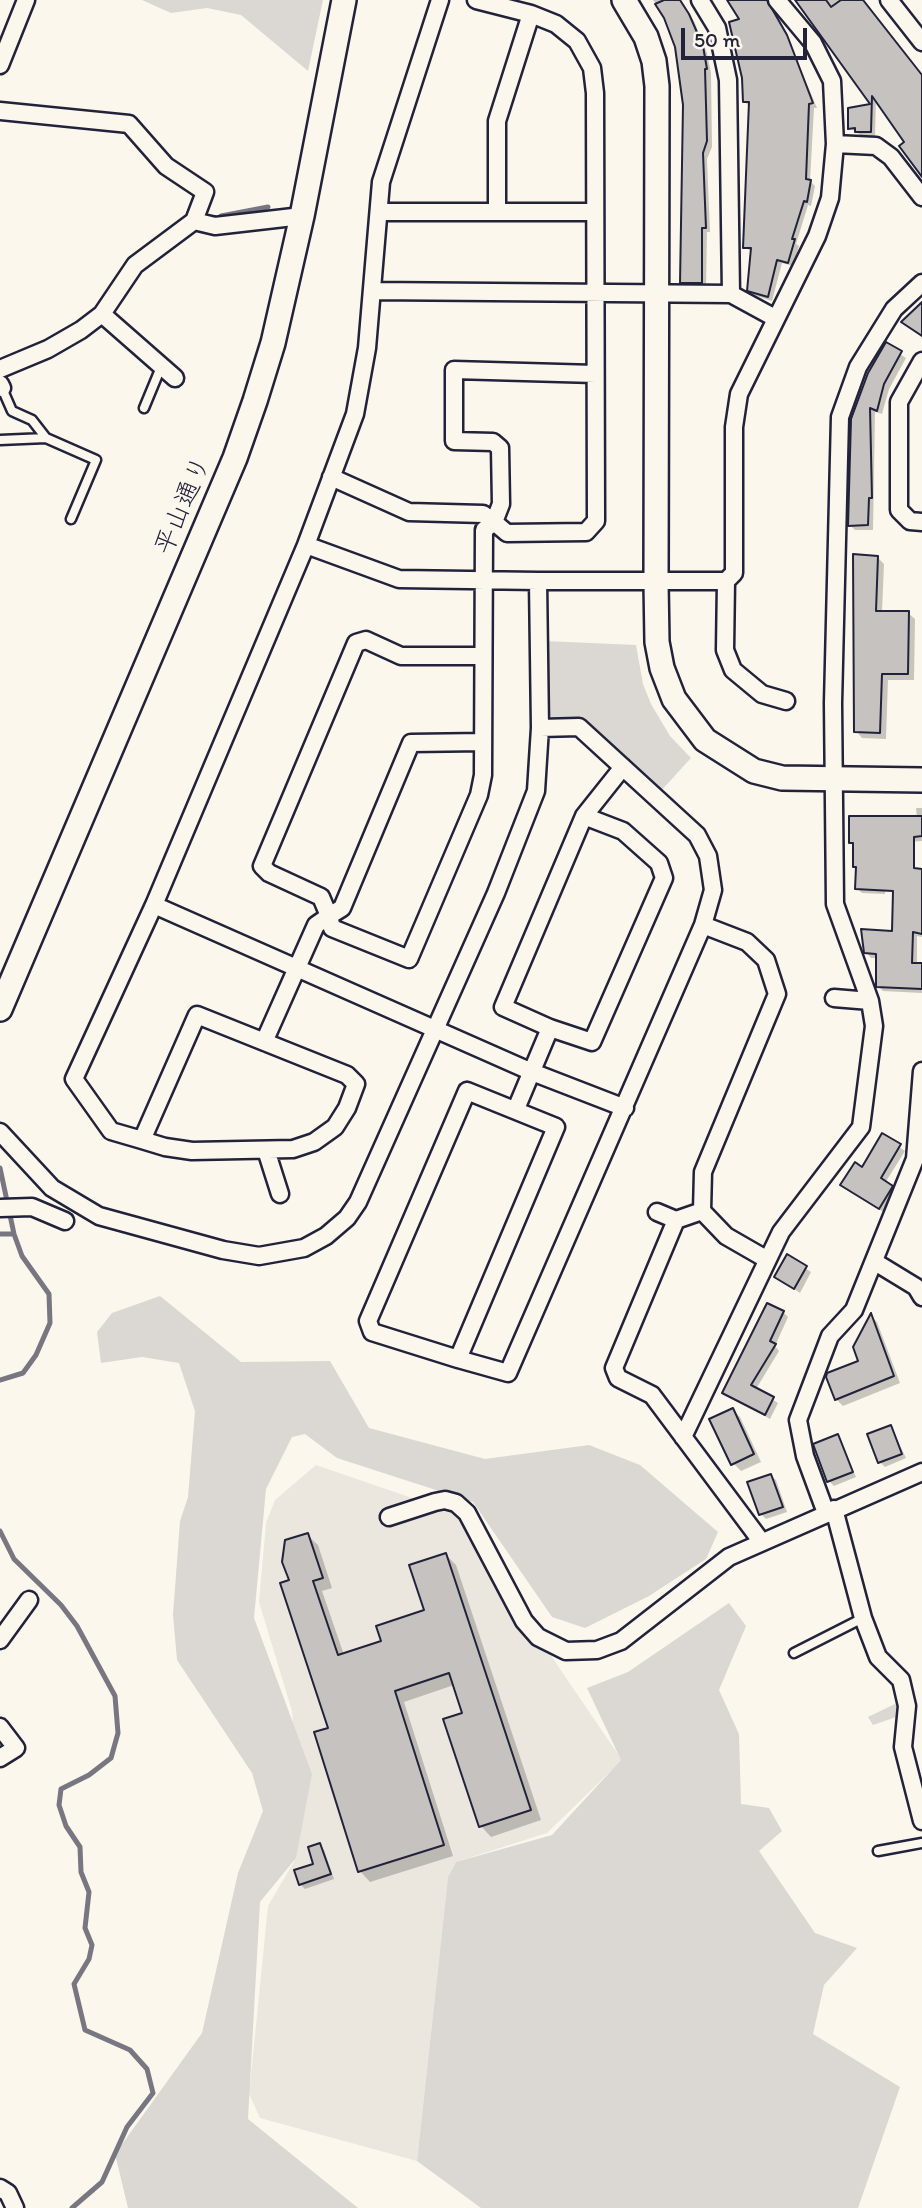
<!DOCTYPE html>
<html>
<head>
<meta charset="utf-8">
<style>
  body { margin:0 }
  #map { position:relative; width:922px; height:2208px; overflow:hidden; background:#fbf7ec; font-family:Itim,sans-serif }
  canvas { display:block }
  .scale { position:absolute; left:681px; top:28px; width:126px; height:32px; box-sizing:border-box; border:4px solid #22223b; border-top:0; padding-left:9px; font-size:21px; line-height:24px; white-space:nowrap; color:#22223b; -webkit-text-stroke:5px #fbf7ec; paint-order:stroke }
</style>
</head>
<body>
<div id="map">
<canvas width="922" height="2208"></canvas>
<div class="scale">50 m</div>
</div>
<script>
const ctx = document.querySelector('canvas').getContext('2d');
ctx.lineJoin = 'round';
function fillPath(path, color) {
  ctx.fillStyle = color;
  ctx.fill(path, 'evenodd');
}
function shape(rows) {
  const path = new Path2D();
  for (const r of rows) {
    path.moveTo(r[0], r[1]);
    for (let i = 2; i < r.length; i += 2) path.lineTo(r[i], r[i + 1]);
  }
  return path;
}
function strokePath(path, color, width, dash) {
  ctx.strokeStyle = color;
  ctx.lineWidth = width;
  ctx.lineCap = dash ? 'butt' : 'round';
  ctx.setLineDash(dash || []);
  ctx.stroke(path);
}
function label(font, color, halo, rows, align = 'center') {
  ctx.font = font + ' Itim,"Klee One",sans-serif';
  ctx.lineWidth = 5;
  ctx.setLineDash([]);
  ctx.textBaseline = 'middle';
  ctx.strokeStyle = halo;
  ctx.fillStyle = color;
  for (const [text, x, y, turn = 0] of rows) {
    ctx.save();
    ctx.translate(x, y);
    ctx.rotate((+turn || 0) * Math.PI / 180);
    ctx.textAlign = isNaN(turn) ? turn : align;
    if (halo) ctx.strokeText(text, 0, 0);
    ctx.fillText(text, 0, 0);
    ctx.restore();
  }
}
const built = shape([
  [316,1465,453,1512,622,1760,547,1833,456,1862,448,1877,417,2161,260,2118,249,2094,268,1906,296,1858,300,1809,292,1711,259,1602,266,1523,275,1500]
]);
const green = shape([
  [142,0,323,0,308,71,241,15,207,8,171,13],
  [544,641,636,645,643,684,651,704,670,736,691,758,660,792,579,720,553,719,544,709],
  [160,1296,241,1362,330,1361,369,1428,485,1459,589,1445,640,1465,718,1532,706,1559,649,1596,585,1628,552,1617,473,1502,337,1458,305,1434,292,1437,266,1489,254,1618,312,1774,296,1858,260,1902,248,2119,358,2208,128,2208,115,2154,202,2033,238,1873,263,1811,252,1773,177,1660,173,1615,180,1521,188,1497,195,1411,179,1363,142,1357,101,1363,97,1332,112,1313],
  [729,1603,746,1626,719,1690,739,1734,741,1804,769,1808,782,1831,759,1851,815,1933,857,1948,824,1985,813,2034,900,2087,858,2208,481,2208,417,2161,448,1877,456,1862,552,1835,621,1760,587,1688,628,1672],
  [901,1701,899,1716,873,1725,868,1717]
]);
const shadow = shape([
  [653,0,680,0,694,21,707,53,711,73,712,147,707,159,710,232,707,232,706,287,687,287,682,282,685,105,681,70,666,17],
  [729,0,755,0,766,2,771,7,782,24,817,108,814,108,810,181,815,186,811,206,808,205,796,244,799,246,793,266,782,263,772,301,753,295,748,290,752,252,745,247,750,107,744,101,742,20],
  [797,0,863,0,922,76,922,177,907,142,876,99,875,136,862,136,850,128,850,110,873,106],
  [886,345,906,358,889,389,882,414,875,412,873,530,855,530,850,525,852,419],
  [877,557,884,564,882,612,908,613,915,619,914,680,888,680,886,739,862,738,856,731],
  [916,808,922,808,922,841,856,845,917,818],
  [887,867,885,894,862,893,857,888],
  [922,891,922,937,917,936,917,964,922,964,922,993,883,991,878,986,878,958,871,958,866,952,894,933],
  [883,1136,905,1151,885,1183,897,1192,885,1213,847,1189],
  [788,1257,811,1272,800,1293,776,1277],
  [783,1312,788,1317,775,1346,779,1351,756,1389,778,1403,770,1419,724,1393],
  [871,1316,877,1322,900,1383,843,1406,836,1399,861,1362],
  [732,1410,740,1417,761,1462,741,1471,733,1463],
  [891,1427,906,1458,885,1467,880,1462],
  [837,1436,856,1477,834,1486,829,1481],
  [771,1476,776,1480,787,1512,766,1519,761,1514,750,1483],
  [307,1535,318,1545,332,1588,322,1591,344,1655,384,1642,426,1611,446,1555,456,1565,541,1820,491,1837,481,1826,464,1714,454,1685,404,1702,453,1856,370,1882,360,1871,330,1729,291,1581],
  [319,1845,324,1850,334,1879,305,1889,300,1884,316,1865]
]);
const stream = shape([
  [221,216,268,207],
  [46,358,68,346],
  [0,1168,14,1234,22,1256,49,1294,50,1323,36,1355,23,1373,0,1380],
  [0,1234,14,1234],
  [0,1531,14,1559,61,1605,77,1626,115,1696,118,1733,111,1758,89,1775,61,1789,59,1805,66,1826,80,1847,81,1872,89,1892,85,1928,92,1945,89,1959,74,1984,85,2030,130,2050,147,2069,153,2093,127,2127,102,2182,72,2208]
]);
const building = shape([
  [664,0,680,0,689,14,703,46,707,69,705,69,707,141,703,153,706,228,702,228,702,283,680,283,683,105,675,47,664,18,655,4,664,0],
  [727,0,767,0,787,35,813,103,809,104,806,179,811,180,807,202,804,201,792,239,795,239,788,263,777,260,768,297,747,291,751,248,743,248,749,102,743,102,742,78,729,22,739,19,727,0],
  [795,0,826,0,831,7,841,0,863,0,922,75,922,177,899,146,904,142,872,96,871,132,855,132,855,128,848,129,848,108,870,104,795,0],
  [922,302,922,336,901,322,922,302],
  [886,342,902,351,884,384,877,411,870,408,872,498,869,498,868,525,848,526,851,419,868,373,886,342],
  [853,554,878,556,876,611,909,611,908,674,882,674,880,733,854,732,853,554],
  [849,816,922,816,922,836,914,837,914,868,922,869,922,934,913,932,912,963,922,963,922,989,876,987,876,954,864,953,861,929,892,931,893,891,855,889,856,867,853,867,853,843,849,843,849,816],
  [882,1133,901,1144,881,1178,893,1186,879,1209,840,1185,855,1162,862,1167,882,1133],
  [787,1254,807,1266,794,1289,774,1277,787,1254],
  [767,1303,784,1311,770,1341,776,1344,751,1385,774,1397,765,1415,722,1393,767,1303],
  [871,1313,894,1376,835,1400,826,1377,827,1373,858,1361,853,1347,871,1313],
  [733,1408,754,1454,731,1465,709,1419,733,1408],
  [891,1425,902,1454,878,1463,867,1434,891,1425],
  [838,1434,853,1472,827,1482,813,1444,838,1434],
  [771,1474,783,1507,759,1515,747,1482,771,1474],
  [308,1533,323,1578,313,1581,338,1655,381,1641,376,1626,424,1610,409,1565,446,1553,531,1810,479,1827,443,1719,462,1713,449,1673,395,1691,444,1845,358,1872,314,1732,328,1728,280,1583,289,1580,282,1562,285,1540,308,1533],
  [320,1843,331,1874,299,1885,294,1870,313,1864,308,1847,320,1843]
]);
const lane = shape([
  [2,388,12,411,32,420,46,438,96,460,71,519],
  [144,408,161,367],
  [0,440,46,438],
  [794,1653,863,1618],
  [878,1851,922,1843]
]);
const street = shape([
  [700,0,717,28,728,80,731,294,775,318],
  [889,0,922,42],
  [0,65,26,0],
  [0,111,129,124,166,166,205,192,194,221],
  [835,144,876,146,891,157,922,197],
  [379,212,594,212],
  [497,212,497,121,531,14],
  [372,291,731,294],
  [102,314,175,378],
  [922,361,899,402,899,510,910,521,922,522],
  [0,369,48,349,81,330,102,314,135,265,194,221,215,226,302,216],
  [0,384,2,388],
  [331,477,409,512,483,514,494,522,501,504,500,448,493,442,454,441,454,370,595,374],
  [306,545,399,579,538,581],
  [726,581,725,650,733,670,762,694,786,701],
  [483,656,401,656,366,640,356,643,262,866,269,873,321,897,329,916,342,908,411,743,483,742],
  [584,816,503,1007,550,1028,592,1042,664,878,659,863,623,831,584,816,623,767],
  [154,905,532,1072,625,1108],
  [703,925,747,942,766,960,777,994,703,1172,702,1211,726,1236,766,1259],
  [834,998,870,1001],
  [264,1042,316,925,329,916,332,928,409,959,479,795,483,775,484,530,494,522,507,533,586,532,596,521,595,93,592,68,577,41,556,24,531,14,476,0],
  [467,1091,556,1127,458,1359,372,1332,368,1321,467,1091],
  [516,1109,550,1028],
  [0,1132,52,1188,99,1216,223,1250,259,1256,304,1248,326,1236,347,1218,358,1202,496,893,536,791,540,728,538,581,726,581,734,573,734,427,739,394,817,236,830,198,835,144,832,81,813,43,777,0],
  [142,1140,197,1015,347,1075,356,1084,347,1108,335,1127,314,1142,293,1149,192,1151,165,1147,142,1140,111,1131,74,1079,154,905,306,545,355,414,367,348,381,182,440,0],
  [266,1150,280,1194],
  [0,1208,32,1207,65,1221],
  [702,1211,676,1220,614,1368,618,1378,652,1395,761,1541],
  [657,1212,676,1220],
  [875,1262,916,1287,922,1297],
  [458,1359,508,1373,703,925,713,890,708,856,697,835,579,727,540,728],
  [683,1437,781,1232,861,1127,874,1026,870,1001,835,904,833,703,840,417,858,367,894,309,922,283],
  [834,1509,863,1618,878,1657,901,1680,907,1706,903,1747,922,1821],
  [826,1513,805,1456,798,1420,830,1336,854,1310,915,1159,922,1071],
  [389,1517,435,1502,445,1500,456,1503,467,1513,524,1621,538,1637,566,1651,597,1650,621,1641,729,1557,922,1472],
  [0,1640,29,1600],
  [0,1727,16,1748,0,1758],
  [0,2188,8,2193,15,2208]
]);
const secondary = shape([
  [624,0,646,37,654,61,657,86,656,583,657,642,662,668,674,699,705,740,754,771,782,778,922,780],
  [0,1009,235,458,255,401,273,343,302,216,344,0]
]);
const streetNames = [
  ["平山通り",184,506,-67]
];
fillPath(built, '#ebe7df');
fillPath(green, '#dbd8d3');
fillPath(shadow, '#0003');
strokePath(stream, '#787681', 5);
fillPath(building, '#c6c2c0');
strokePath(building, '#22223b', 2);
strokePath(lane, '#22223b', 13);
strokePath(street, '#22223b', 21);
strokePath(secondary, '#22223b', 28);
strokePath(lane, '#fbf7ec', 8);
strokePath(street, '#fbf7ec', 16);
strokePath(secondary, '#fbf7ec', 23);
label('26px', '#22223b', '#fbf7ec', streetNames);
</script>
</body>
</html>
